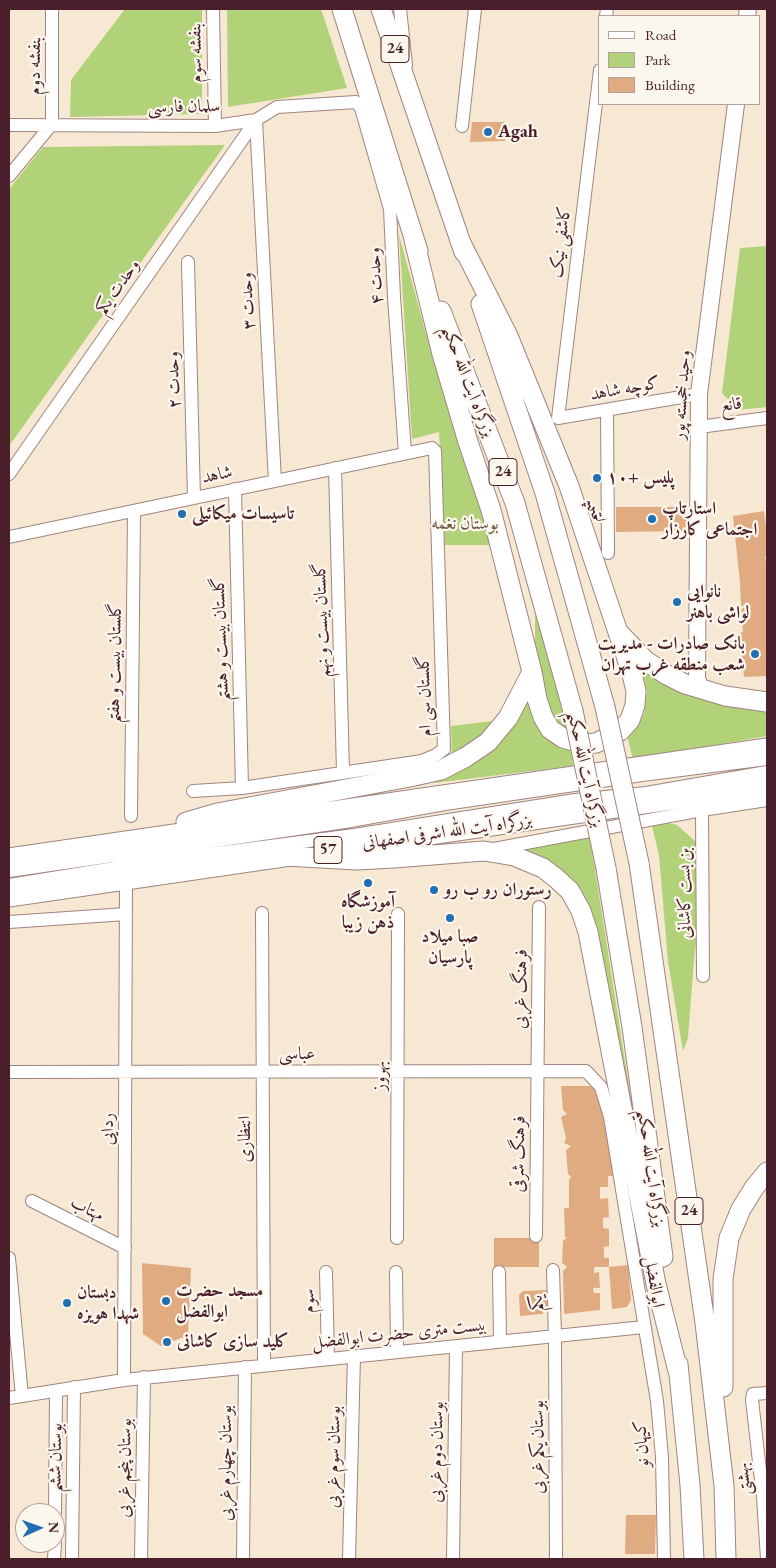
<!DOCTYPE html>
<html>
<head>
<meta charset="utf-8">
<style>
  body { margin:0 }
  #map { position:relative; width:776px; height:1568px; overflow:hidden; background:#f7e8d3; font-family:"EB Garamond",serif }
  canvas { display:block }
  .frame { position:absolute; inset:0; border:10px solid #4a1f2b; pointer-events:none }
  .legend { position:absolute; left:598px; top:15px; width:162px; height:90px; box-sizing:border-box; background:#fbf7ec; border:1px solid #b4a19f; margin:0; padding:6px 9px; list-style:none; font-size:15px; color:#4a1f2b }
  .legend li { display:flex; align-items:center; gap:10px; height:25px }
  .legend b { width:25px; border:1px solid #b4a19f }
  .north { position:absolute; left:15px; top:1503px; width:50px; height:50px; box-sizing:border-box; background:#fbf7ec; border:1px solid #b4a19f; border-radius:50%; rotate:88deg; font-size:14px; font-weight:700; line-height:20px; text-align:center; color:#4a1f2b }
  .north::after { content:''; display:block; margin:auto; width:18px; height:22px; background:#1f6fb2; clip-path:polygon(50% 0,100% 100%,50% 72%,0 100%) }
</style>
</head>
<body>
<div id="map">
<canvas width="776" height="1568"></canvas>
<div class="frame"></div>
<ul class="legend">
<li><b style="height:6px;background:#fff"></b>Road</li>
<li><b style="height:14px;background:#b2d279"></b>Park</li>
<li><b style="height:14px;background:#e1ab82"></b>Building</li>
</ul>
<div class="north">N</div>
</div>
<script>
const ctx = document.querySelector('canvas').getContext('2d');
ctx.lineJoin = 'round';
function fillPath(path, color) {
  ctx.fillStyle = color;
  ctx.fill(path, 'evenodd');
}
function shape(rows) {
  const path = new Path2D();
  for (const r of rows) {
    path.moveTo(r[0], r[1]);
    for (let i = 2; i < r.length; i += 2) path.lineTo(r[i], r[i + 1]);
  }
  return path;
}
function strokePath(path, color, width, dash) {
  ctx.strokeStyle = color;
  ctx.lineWidth = width;
  ctx.lineCap = dash ? 'butt' : 'round';
  ctx.setLineDash(dash || []);
  ctx.stroke(path);
}
function label(font, color, halo, rows, align = 'center') {
  ctx.font = font + ' "EB Garamond",Amiri,serif';
  ctx.lineWidth = 4.5;
  ctx.setLineDash([]);
  ctx.textBaseline = 'middle';
  ctx.strokeStyle = halo;
  ctx.fillStyle = color;
  for (const [text, x, y, turn = 0] of rows) {
    ctx.save();
    ctx.translate(x, y);
    ctx.rotate((+turn || 0) * Math.PI / 180);
    ctx.textAlign = isNaN(turn) ? turn : align;
    if (halo) ctx.strokeText(text, 0, 0);
    ctx.fillText(text, 0, 0);
    ctx.restore();
  }
}
const green = shape([
  [125,9,202,9,202,114,70,117,71,80],
  [227,9,321,9,347,88,228,107],
  [225,145,9,446,9,189,43,147],
  [399,235,434,363,493,545,445,545,439,432,412,439],
  [767,246,767,407,738,410,722,393,740,248],
  [535,603,568,734,550,718,539,677,535,646],
  [641,664,767,707,767,736,633,760,627,736,639,723,644,713,647,692],
  [530,688,571,749,573,766,434,783,449,773],
  [501,720,452,760,451,726],
  [668,823,677,825,696,842,701,849,704,870,694,960,688,1038,683,1051,668,962,659,855,652,826],
  [589,835,595,869,649,1214,590,919,511,848]
]);
const building = shape([
  [472,122,505,122,505,141,470,142],
  [616,507,687,507,687,531,616,532],
  [764,511,767,535,767,556,765,556,767,572,767,676,744,677,740,633,743,632,741,610,746,605,741,606,740,583,733,516],
  [561,1086,595,1086,602,1093,616,1176,608,1176,608,1187,600,1187,600,1199,608,1198,609,1217,603,1218,603,1228,609,1229,609,1246,604,1247,604,1258,609,1258,609,1267,628,1265,631,1300,627,1307,612,1309,609,1267,594,1267,594,1273,599,1272,600,1288,593,1288,594,1293,600,1293,600,1310,564,1314,563,1271,567,1267,562,1263,563,1241,567,1237,565,1237,564,1208,569,1208,569,1180,571,1177,568,1174,566,1150,571,1146,564,1143,566,1138,561,1117,567,1114,563,1110],
  [494,1238,539,1238,539,1267,494,1267],
  [142,1263,191,1268,188,1335,161,1346,143,1334],
  [547,1290,547,1307,542,1314,520,1316,519,1295,523,1291],
  [626,1515,656,1515,655,1554,625,1554]
]);
const minor = shape([
  [213,9,215,126],
  [400,9,406,65],
  [606,16,607,9],
  [600,70,558,418,699,394],
  [256,120,275,481],
  [9,125,215,126,256,120,277,107,356,102,361,108,390,209,394,297,405,453],
  [462,126,475,9],
  [9,176,52,124,52,9],
  [188,262,194,498],
  [607,410,608,553],
  [699,427,767,418],
  [335,468,343,772],
  [9,474,256,120],
  [235,489,242,788],
  [9,537,432,448,435,451,444,749,436,755,422,761,242,788,193,791],
  [702,810,703,976],
  [131,816,134,511],
  [494,849,702,810,767,800],
  [9,871,345,822,445,804,642,775,767,759],
  [9,885,164,860,354,835,575,800,646,793,767,772],
  [262,913,264,1365],
  [9,922,126,914],
  [9,1072,586,1071,601,1087,610,1117,657,1401,662,1457,664,1559],
  [32,1201,125,1248],
  [536,1236,539,907],
  [397,1238,398,914],
  [9,1258,22,1396],
  [553,1270,555,1336,556,1559],
  [326,1272,328,1359],
  [396,1272,397,1352],
  [499,1272,500,1341],
  [124,1380,126,879],
  [9,1398,124,1380,644,1327],
  [55,1513,56,1391],
  [54,1559,55,1543],
  [72,1559,74,1387],
  [141,1559,144,1377],
  [243,1559,245,1367],
  [349,1559,354,1356],
  [453,1559,456,1346],
  [767,1559,763,1497,752,1400,753,1394,767,1393]
]);
const major = shape([
  [747,16,748,9],
  [702,690,697,679,699,394,736,104]
]);
const highway = shape([
  [342,9,418,251],
  [381,9,464,252],
  [414,240,442,354,468,442,491,510,532,672,537,699,543,717,550,729,563,738,584,744,596,743,620,731,630,720,635,705,636,691,632,674,569,486,508,336,460,241],
  [481,304,545,493,605,707],
  [441,311,515,503,573,711],
  [620,634,646,661,667,675,685,684,725,696,767,702],
  [186,822,217,813,410,777,441,770,466,757,488,742,508,718,532,672],
  [326,850,767,786],
  [285,856,357,860,394,858,484,851,514,856,543,868,556,878,570,891,581,911,588,932,656,1284,679,1375],
  [9,858,767,748],
  [639,863,705,1323,724,1486,726,1559],
  [606,868,632,1027,663,1257],
  [9,897,297,855],
  [678,1364,690,1485,694,1559],
  [723,1387,723,1279,729,1238,741,1209,754,1188,767,1172]
]);
const highwayBridge = shape([
  [605,707,639,863],
  [573,711,606,868]
]);
const markers = [
  [488,132,5,"#1f6fb2"],
  [597,478,5,"#1f6fb2"],
  [182,514,5,"#1f6fb2"],
  [652,519,5,"#1f6fb2"],
  [677,602,5,"#1f6fb2"],
  [755,654,5,"#1f6fb2"],
  [368,883,5,"#1f6fb2"],
  [434,890,5,"#1f6fb2"],
  [450,918,5,"#1f6fb2"],
  [166,1301,5,"#1f6fb2"],
  [67,1303,5,"#1f6fb2"],
  [167,1342,5,"#1f6fb2"]
];
const shields = [
  [395,49,28],
  [503,472,28],
  [328,850,28],
  [689,1211,28]
];
const shieldNames = [
  ["24",395,49],
  ["24",503,472],
  ["57",328,850],
  ["24",689,1211]
];
const streetNames = [
  ["بنفشه سوم",196,53,-91],
  ["بنفشه دوم",35,66,-90],
  ["سلمان فارسی",184,107,-1],
  ["کاشفی نیک",561,242,-83],
  ["وحدت ۴",376,276,-93],
  ["وحدت یکم",118,287,-55],
  ["وحدت ۳",248,301,-93],
  ["وحدت ۲",174,380,-92],
  ["بزرگراه آیت الله حکیم",468,381,69],
  ["کوچه شاهد",625,389,-10],
  ["وحید خجسته پور",682,395,-86],
  ["قانع",731,405,-8],
  ["شاهد",217,475,-12],
  ["شمیم",590,511,-90],
  ["گلستان بیست و نهم",322,620,-92],
  ["گلستان بیست و هشتم",221,639,-92],
  ["گلستان بیست و هفتم",115,663,-89],
  ["گلستان سی ام",425,696,-92],
  ["بزرگراه آیت الله حکیم",585,769,78],
  ["بزرگراه آیت الله اشرفی اصفهانی",447,832,-8],
  ["بن بست کاشانی",685,893,-90],
  ["فرهنگ غربی",521,989,-89],
  ["عباسی",297,1054],
  ["بهروز",380,1076,-90],
  ["ردایی",108,1129,-90],
  ["انتظاری",245,1139,-90],
  ["فرهنگ شرقی",519,1154,-89],
  ["بزرگراه آیت الله حکیم",651,1168,82],
  ["مهتاب",87,1209,27],
  ["ابوالفضل",654,1282,81],
  ["سوم",309,1301,-91],
  ["یکم",537,1303,-92],
  ["بیست متری حضرت ابوالفضل",399,1334,-6],
  ["کیهان نو",642,1444,-94],
  ["بوستان یکم غربی",538,1447,-90],
  ["بوستان دوم غربی",437,1452,-89],
  ["بوستان سوم غربی",334,1457,-89],
  ["بوستان ششم",56,1458,-89],
  ["بوستان چهارم غربی",226,1463,-90],
  ["بوستان پنجم غربی",125,1468,-89],
  ["بهشتی",744,1479,-97]
];
const poiNames = [
  ["Agah",498,132],
  ["پلیس +۱۰",607,478],
  ["استارتاپ",662,509],
  ["اجتماعی کارزار",662,530],
  ["تاسیسات میکائیلی",192,514],
  ["نانوایی",687,592],
  ["لواشی باهنر",687,613],
  ["بانک صادرات - مدیریت",745,644,"right"],
  ["شعب منطقه غرب تهران",745,665,"right"],
  ["رستوران رو ب رو",444,890],
  ["آموزشگاه",368,902,"center"],
  ["ذهن زیبا",368,923,"center"],
  ["صبا میلاد",450,937,"center"],
  ["پارسیان",450,958,"center"],
  ["مسجد حضرت",176,1291],
  ["ابوالفضل",176,1312],
  ["دبستان",77,1293],
  ["شهدا هویزه",77,1314],
  ["کلید سازی کاشانی",177,1342]
];
const parkNames = [
  ["بوستان نغمه",465,524]
];
fillPath(green, '#b2d279');
fillPath(building, '#e1ab82');
strokePath(minor, '#a0847f', 14);
strokePath(major, '#a0847f', 18);
strokePath(highway, '#a0847f', 21);
strokePath(minor, '#fff', 12);
strokePath(major, '#fff', 16);
strokePath(highway, '#fff', 19);
strokePath(highwayBridge, '#a0847f', 21, []);
strokePath(highwayBridge, '#fff', 19);
for (const [x, y, r, color] of markers) {
  const dot = new Path2D();
  dot.arc(x, y, r, 0, 2 * Math.PI);
  ctx.fillStyle = color;
  ctx.fill(dot);
  strokePath(dot, '#fbf7ec', 2);
}
for (const [x, y, w] of shields) {
  const box = new Path2D();
  box.roundRect(x - w / 2, y - 13.5, w, 27, 4);
  ctx.fillStyle = '#fbf7ec';
  ctx.fill(box);
  strokePath(box, '#4a1f2b', 1);
}
label('bold 16px', '#4a1f2b', null, shieldNames);
label('18px', '#4a1f2b', '#fbf7ec', streetNames);
label('bold 18px', '#4a1f2b', '#fbf7ec', poiNames, 'left');
label('18px', '#695542', '#fbf7ec', parkNames);
</script>
</body>
</html>
